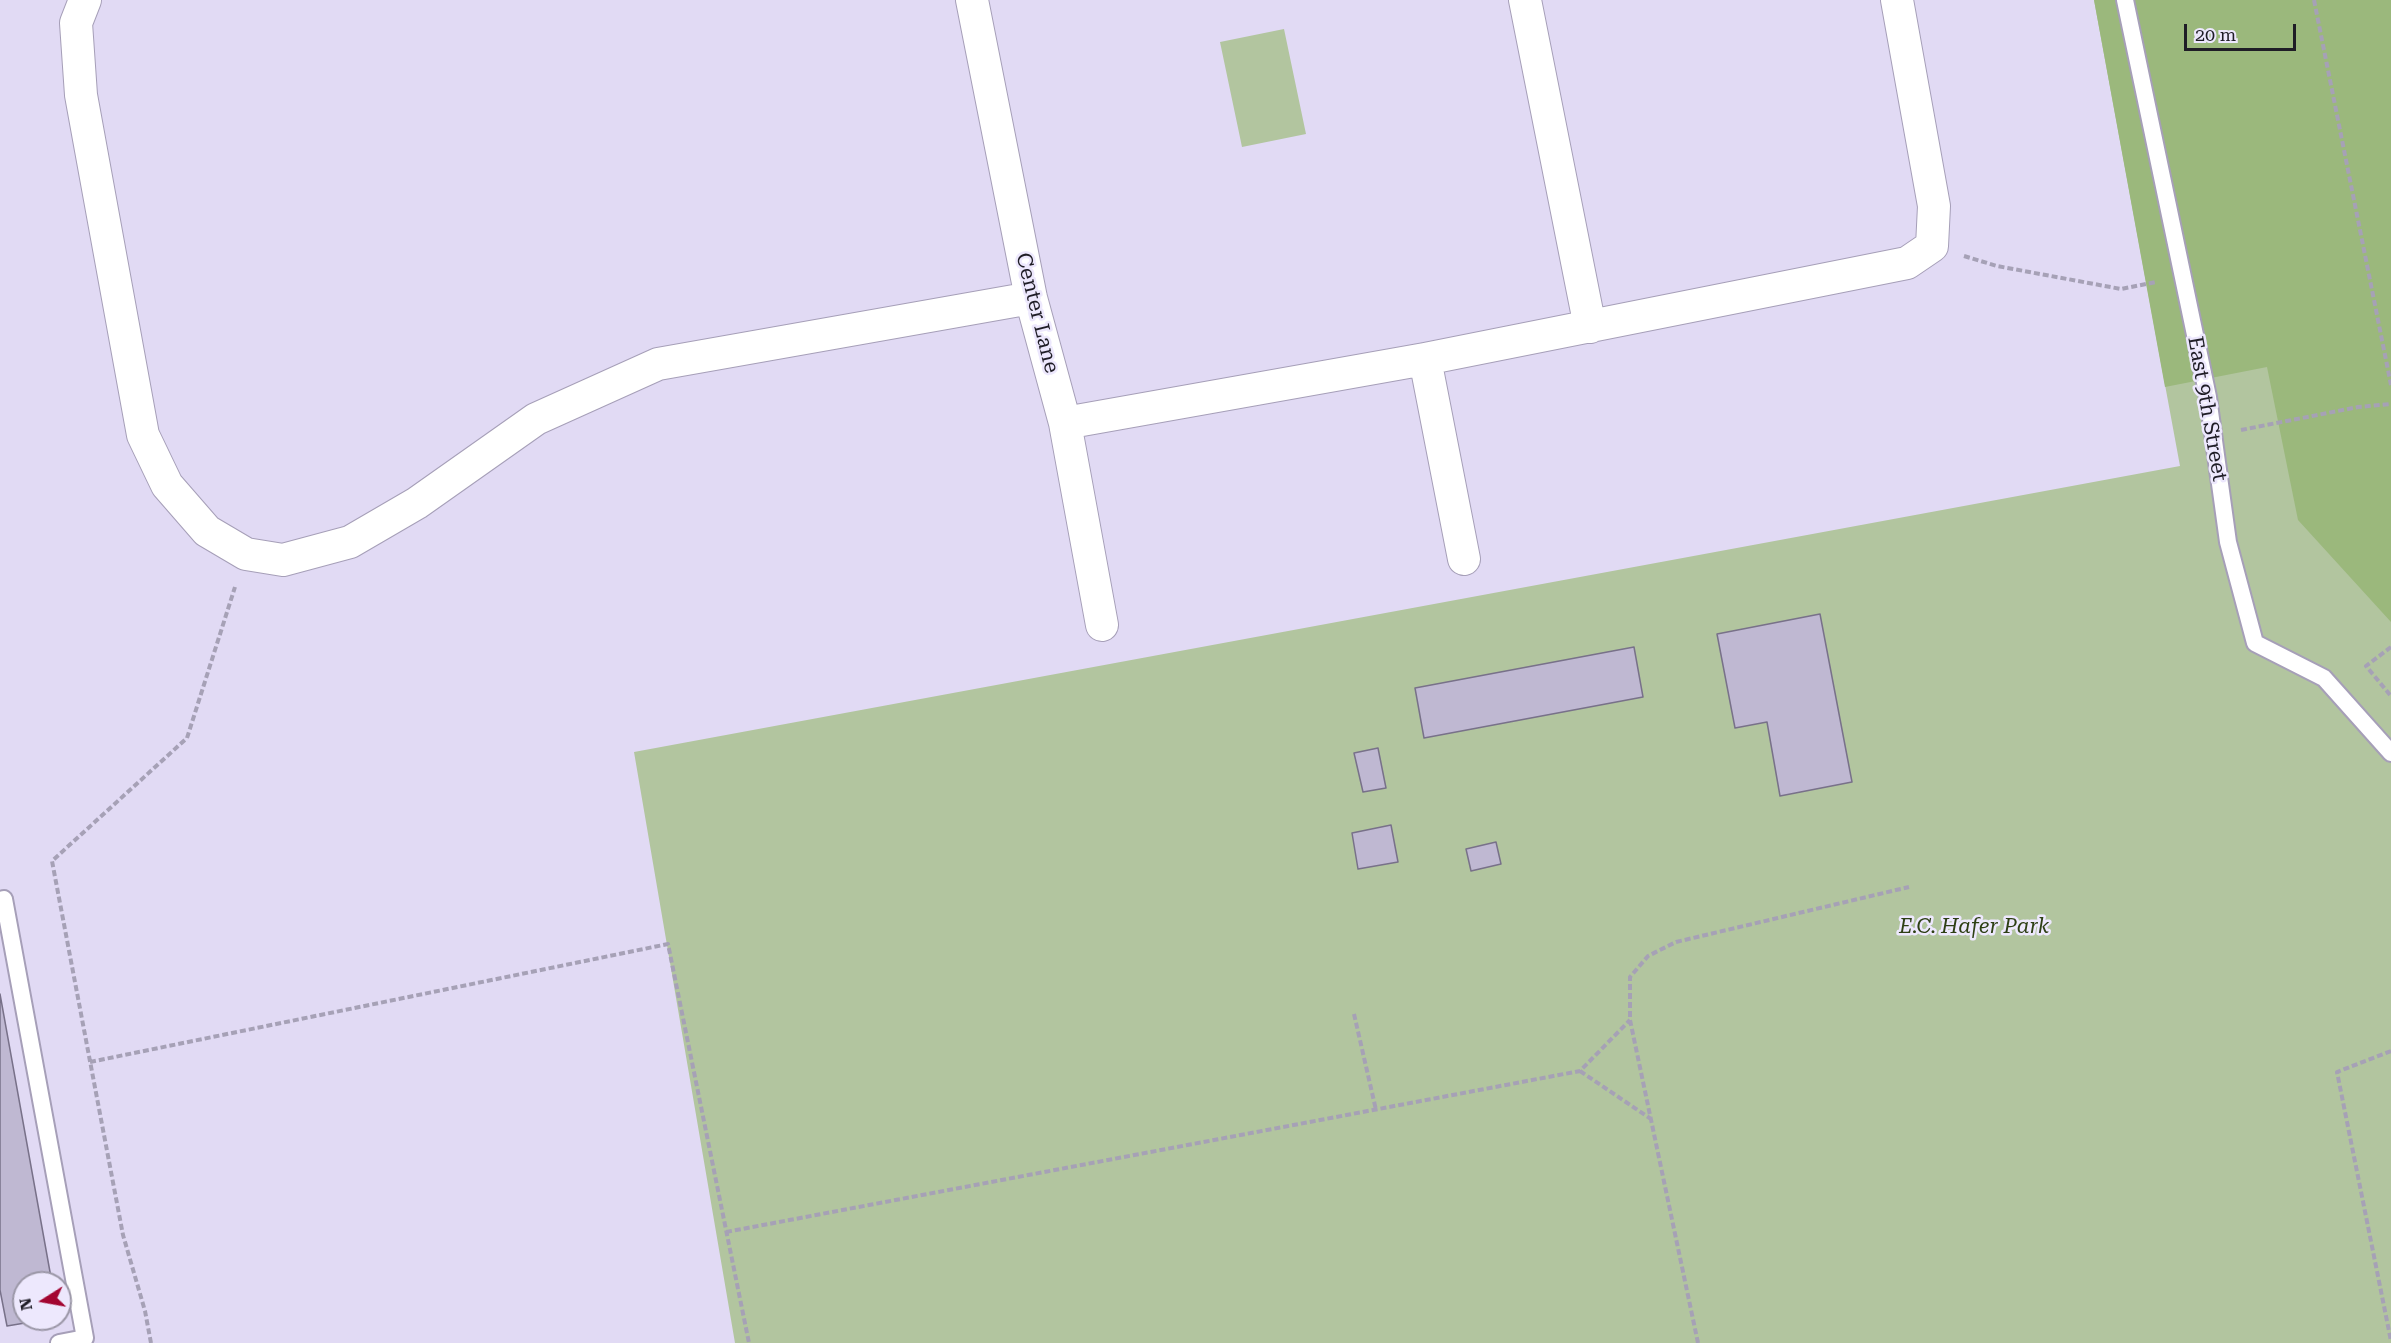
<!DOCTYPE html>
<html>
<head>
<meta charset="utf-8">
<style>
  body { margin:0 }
  #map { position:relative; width:2391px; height:1343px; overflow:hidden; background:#e1daf4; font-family:"Roboto Serif",serif }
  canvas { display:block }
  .north { position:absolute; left:12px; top:1271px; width:60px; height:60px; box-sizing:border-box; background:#ede8fd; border:2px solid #9b97a7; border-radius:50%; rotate:259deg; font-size:16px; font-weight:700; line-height:24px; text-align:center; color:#1f1d26 }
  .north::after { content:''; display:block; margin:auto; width:21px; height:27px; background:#a30531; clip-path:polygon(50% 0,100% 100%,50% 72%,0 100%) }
  .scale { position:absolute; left:2184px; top:24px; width:112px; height:27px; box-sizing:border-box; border:3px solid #1f1d26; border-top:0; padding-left:8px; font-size:18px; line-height:21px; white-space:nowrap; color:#1f1d26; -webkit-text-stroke:4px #ede8fd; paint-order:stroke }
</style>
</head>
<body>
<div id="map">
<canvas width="2391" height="1343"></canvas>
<div class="north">N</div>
<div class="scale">20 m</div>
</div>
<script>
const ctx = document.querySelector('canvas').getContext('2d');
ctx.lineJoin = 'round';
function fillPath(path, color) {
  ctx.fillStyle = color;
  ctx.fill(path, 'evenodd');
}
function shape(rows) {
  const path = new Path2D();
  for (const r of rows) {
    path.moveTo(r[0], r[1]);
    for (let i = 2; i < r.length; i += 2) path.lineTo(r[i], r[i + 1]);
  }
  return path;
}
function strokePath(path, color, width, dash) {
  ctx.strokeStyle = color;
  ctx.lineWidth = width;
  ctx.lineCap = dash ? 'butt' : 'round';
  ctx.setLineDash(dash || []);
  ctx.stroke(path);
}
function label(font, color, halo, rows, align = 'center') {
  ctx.font = font + ' "Roboto Serif",serif';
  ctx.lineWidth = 5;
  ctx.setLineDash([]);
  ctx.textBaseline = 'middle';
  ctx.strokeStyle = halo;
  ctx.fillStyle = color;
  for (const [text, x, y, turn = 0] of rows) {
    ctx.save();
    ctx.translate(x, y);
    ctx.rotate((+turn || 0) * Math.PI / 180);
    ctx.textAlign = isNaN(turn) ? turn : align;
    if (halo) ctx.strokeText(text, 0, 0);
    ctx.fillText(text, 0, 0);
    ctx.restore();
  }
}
const green = shape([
  [2094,0,2391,0,2391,1343,735,1343,634,752,2180,466],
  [1284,29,1306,134,1242,147,1220,42]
]);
const forest = shape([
  [2094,0,2391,0,2391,622,2298,520,2267,367,2165,387]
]);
const building = shape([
  [1820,614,1852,782,1780,796,1767,722,1735,728,1717,634,1820,614],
  [1634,647,1643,697,1424,738,1415,688,1634,647],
  [1378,748,1386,788,1363,792,1354,753,1378,748],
  [1391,825,1398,862,1358,869,1352,833,1391,825],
  [1496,842,1501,864,1471,871,1466,849,1496,842],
  [0,994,52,1283,24,1283,24,1319,49,1319,7,1326,0,1290,0,994]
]);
const path = shape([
  [2314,0,2391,385],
  [1964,256,1997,266,2121,289,2156,282],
  [2241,430,2358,407,2391,404],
  [2391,647,2366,666,2391,696],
  [1354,1014,1376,1110],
  [2391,1051,2337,1072,2391,1341],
  [90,1062,668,944,749,1343],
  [1580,1071,1651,1119],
  [726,1232,1580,1071,1630,1020],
  [151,1343,145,1311,123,1235,52,861,187,738,235,587],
  [1698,1343,1630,1020,1630,977,1648,956,1676,942,1909,887]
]);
const lane = shape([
  [2125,0,2208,397,2228,542,2255,643,2324,678,2391,753],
  [0,900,4,899,85,1338,59,1343]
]);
const street = shape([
  [85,0,76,23,81,95,143,435,167,485,207,531,246,554,283,560,350,542,417,503,536,419,658,364,1031,298],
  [972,0,1031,298,1065,423,1102,625],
  [1525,0,1590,327],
  [1425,359,1464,559],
  [1065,423,1425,359,1907,263,1932,246,1934,206,1897,0]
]);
const streetNames = [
  ["Center Lane",1037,313,76],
  ["East 9th Street",2207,409,80]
];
const parkNames = [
  ["E.C. Hafer Park",1974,927]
];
fillPath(green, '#b2c59f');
fillPath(forest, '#9bb87c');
fillPath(building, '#bfb8d2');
strokePath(building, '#787189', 1.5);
strokePath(lane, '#a69fb8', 20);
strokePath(street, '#a69fb8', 34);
strokePath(path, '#a6a1b6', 4, [6, 3]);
strokePath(lane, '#fff', 16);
strokePath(street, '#fff', 32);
label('21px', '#1f1d26', '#ede8fd', streetNames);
label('italic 21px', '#2d3f14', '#ede8fd', parkNames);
</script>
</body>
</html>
